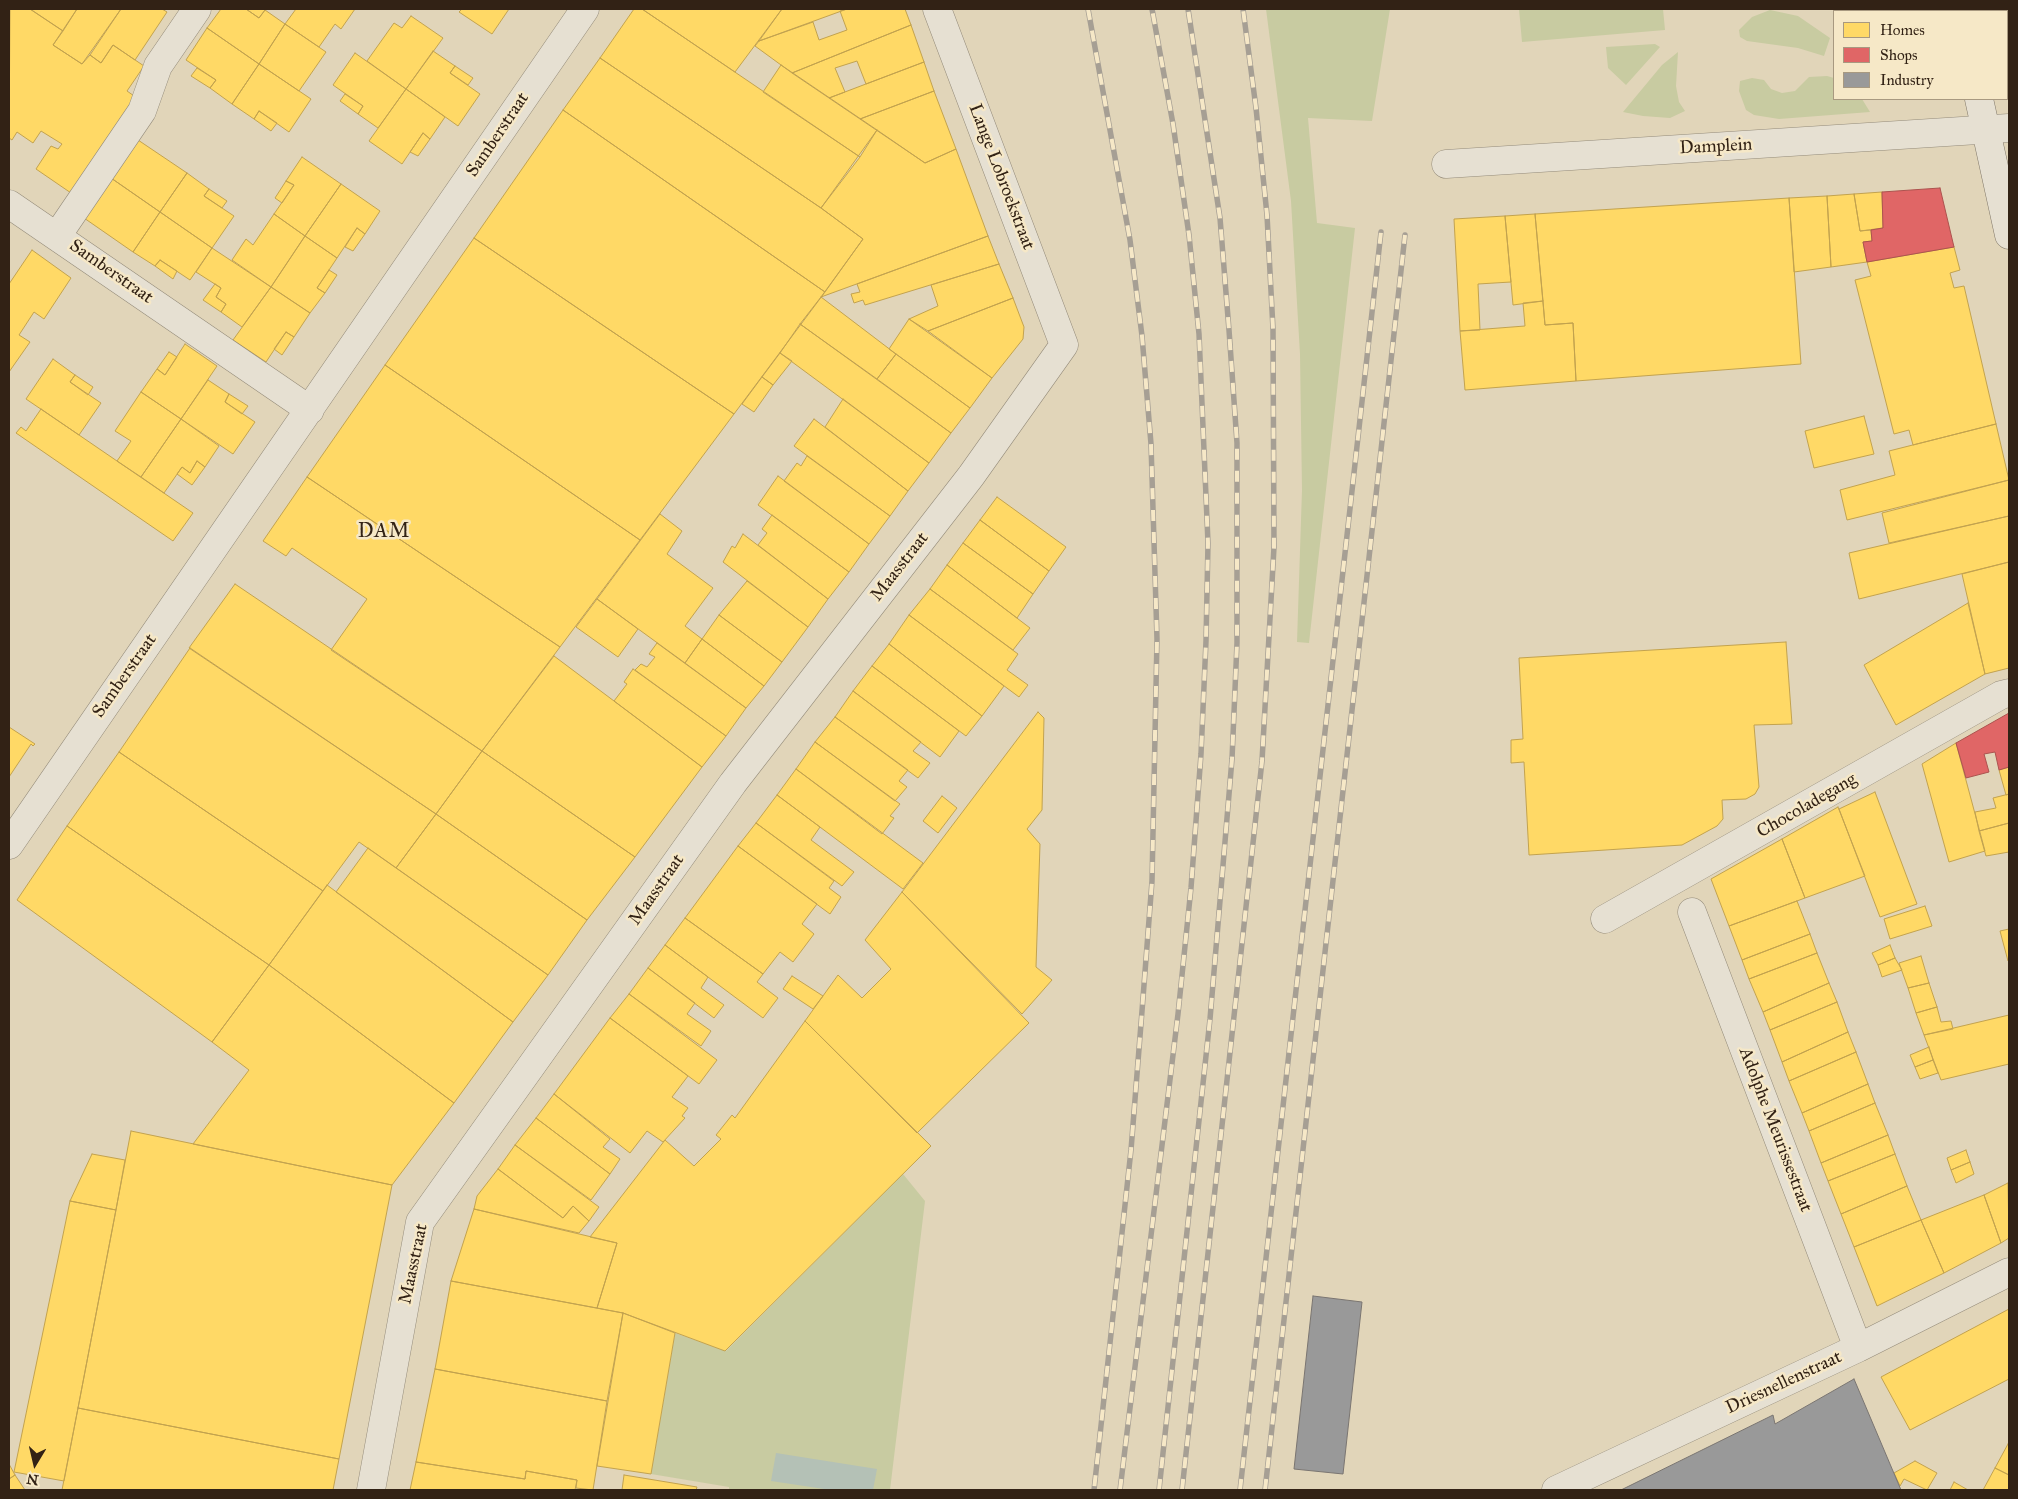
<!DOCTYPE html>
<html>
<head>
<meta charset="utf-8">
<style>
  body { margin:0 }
  #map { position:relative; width:2018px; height:1499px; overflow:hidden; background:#e1d5b9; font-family:"IM FELL Great Primer",serif }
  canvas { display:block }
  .frame { position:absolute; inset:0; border:10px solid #322215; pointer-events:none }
  .legend { position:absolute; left:1833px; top:10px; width:175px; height:90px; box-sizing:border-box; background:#f6e8c7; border:1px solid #a89980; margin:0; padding:6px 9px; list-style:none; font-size:15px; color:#322215 }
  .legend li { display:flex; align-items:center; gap:10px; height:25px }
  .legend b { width:25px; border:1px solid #a89980 }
  .north { position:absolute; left:10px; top:1439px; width:50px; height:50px; -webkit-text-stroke:4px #f6e8c7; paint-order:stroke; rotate:189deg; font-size:14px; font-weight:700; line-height:20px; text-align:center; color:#322215 }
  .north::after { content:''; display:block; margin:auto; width:18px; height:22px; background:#322215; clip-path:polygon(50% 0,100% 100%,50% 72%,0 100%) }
</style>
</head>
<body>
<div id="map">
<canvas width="2018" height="1499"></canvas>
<div class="frame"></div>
<ul class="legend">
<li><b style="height:14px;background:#ffd966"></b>Homes</li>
<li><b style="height:14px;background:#e06666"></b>Shops</li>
<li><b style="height:14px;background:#999"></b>Industry</li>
</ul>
<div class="north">N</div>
</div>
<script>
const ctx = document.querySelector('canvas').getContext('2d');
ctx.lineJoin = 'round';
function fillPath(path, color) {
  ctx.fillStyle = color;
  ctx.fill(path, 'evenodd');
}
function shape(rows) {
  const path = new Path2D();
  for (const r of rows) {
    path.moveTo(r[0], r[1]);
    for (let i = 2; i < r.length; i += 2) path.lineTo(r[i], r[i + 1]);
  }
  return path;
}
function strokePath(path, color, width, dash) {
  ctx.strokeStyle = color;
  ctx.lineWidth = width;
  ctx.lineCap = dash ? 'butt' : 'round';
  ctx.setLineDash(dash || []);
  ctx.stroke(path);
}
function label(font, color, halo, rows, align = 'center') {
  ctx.font = font + ' "IM FELL Great Primer",serif';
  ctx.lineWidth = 5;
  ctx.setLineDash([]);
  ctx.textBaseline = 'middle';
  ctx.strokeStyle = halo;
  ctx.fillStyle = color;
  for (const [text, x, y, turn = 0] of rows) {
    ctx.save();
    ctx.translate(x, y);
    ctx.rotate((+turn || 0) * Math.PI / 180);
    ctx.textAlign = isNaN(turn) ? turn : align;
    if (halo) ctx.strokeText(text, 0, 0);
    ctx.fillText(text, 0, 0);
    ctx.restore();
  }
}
const green = shape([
  [1266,9,1390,9,1372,121,1308,118,1317,223,1355,228,1309,643,1297,642,1302,490,1300,354,1291,201],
  [1519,9,1663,9,1665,30,1522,42],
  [1770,10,1798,16,1830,38,1824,56,1798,48,1747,41,1740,37,1739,30,1752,17],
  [1655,44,1660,47,1626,85,1608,68,1606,47],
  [1678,52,1676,86,1679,102,1685,111,1670,118,1643,116,1623,112,1662,65],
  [1827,76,1834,78,1834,99,1862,99,1870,112,1779,119,1754,115,1746,110,1739,91,1740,81,1752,78,1764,80,1771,89,1782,93,1795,91,1809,77],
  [903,1174,925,1201,890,1490,729,1490,729,1487,651,1474,675,1333,726,1351]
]);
const water = shape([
  [776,1453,877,1469,873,1490,831,1490,771,1481]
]);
const homes = shape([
  [10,9,30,9,63,31,53,45,82,64,90,55,101,63,113,45,144,66,127,91,137,98,71,193,36,169,51,146,58,149,62,144,41,131,33,143,17,132,12,140,9,138,10,9],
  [30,9,77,9,63,31,30,9],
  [77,9,121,9,82,64,53,45,77,9],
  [121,9,162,9,167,12,135,60,113,45,101,63,90,55,121,9],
  [221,9,246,9,259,18,265,10,285,24,259,64,207,28,221,9],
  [246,9,262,9,265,10,259,18,246,9],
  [296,9,355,9,341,29,335,24,319,47,285,24,296,9],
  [462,9,509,9,492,34,459,12,462,9],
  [634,9,642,9,860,157,821,208,600,58,634,9],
  [642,9,782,9,735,72,642,9],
  [782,9,847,9,759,41,782,9],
  [847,9,905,9,911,25,792,73,755,46,759,41,813,22,819,40,847,30,840,11,847,9],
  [411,16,443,38,406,89,367,61,394,23,402,28,411,16],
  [285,24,326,52,299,91,259,64,285,24],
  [911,25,924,62,866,84,857,61,835,68,845,92,829,98,792,73,911,25],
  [207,28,259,64,232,104,210,88,216,80,186,60,207,28],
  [433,51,455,66,450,73,480,94,458,126,406,89,433,51],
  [355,53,406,89,378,128,358,114,363,106,333,85,355,53],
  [600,58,821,208,863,239,825,292,563,110,600,58],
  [924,62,934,91,860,119,829,98,924,62],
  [259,64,311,99,289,132,259,111,254,119,232,104,259,64],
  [781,65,877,130,860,157,763,92,781,65],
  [455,66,473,78,468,85,450,73,455,66],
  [197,68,216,80,210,88,191,76,197,68],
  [406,89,445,117,430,139,423,133,402,164,369,141,406,89],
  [934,91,956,149,925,163,860,119,934,91],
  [345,94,363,106,358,114,340,101,345,94],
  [563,110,825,292,734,414,474,238,563,110],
  [259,111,277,123,271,131,254,119,259,111],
  [877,130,925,163,956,149,988,236,821,297,863,239,821,208,877,130],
  [423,133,430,139,418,156,410,152,423,133],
  [138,140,187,173,160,212,111,178,138,140],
  [302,157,341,184,305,236,274,214,294,185,286,181,302,157],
  [187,173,209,189,204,196,234,216,212,248,160,212,187,173],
  [111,178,160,212,133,252,84,218,111,178],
  [286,181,294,185,282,203,275,198,286,181],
  [341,184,380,211,365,234,357,228,337,258,305,236,341,184],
  [209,189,227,201,222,208,204,196,209,189],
  [1882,192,1883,228,1860,231,1854,194,1882,192],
  [1854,194,1860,231,1871,230,1872,241,1863,242,1867,262,1831,267,1827,196,1854,194],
  [1827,196,1831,267,1794,272,1789,198,1827,196],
  [1789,198,1801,364,1576,381,1573,323,1545,325,1535,214,1789,198],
  [160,212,212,248,190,280,160,260,155,266,133,252,160,212],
  [274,214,305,236,271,287,232,260,246,239,253,245,274,214],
  [1535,214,1543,301,1513,305,1505,216,1535,214],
  [1505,216,1511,282,1478,284,1480,330,1460,331,1454,219,1505,216],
  [357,228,365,234,353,251,345,247,357,228],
  [305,236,337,258,317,288,325,293,310,313,271,287,305,236],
  [988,236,999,264,865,305,863,300,854,303,851,294,860,292,857,284,988,236],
  [474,238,734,414,640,540,385,365,474,238],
  [1954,247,1960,270,1950,273,1954,288,1964,286,1996,424,1913,445,1909,430,1894,434,1855,280,1871,276,1867,262,1954,247],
  [212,248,271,287,242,327,221,312,226,304,216,297,221,288,196,272,212,248],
  [32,250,71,278,44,319,34,312,19,335,30,342,9,372,9,284,32,250],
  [160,260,177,271,173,279,155,266,160,260],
  [999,264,1013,298,928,331,909,319,938,306,931,285,999,264],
  [329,270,337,275,325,293,317,288,329,270],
  [215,284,221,288,216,297,226,304,221,312,203,300,215,284],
  [271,287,310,313,294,337,286,332,266,362,233,340,271,287],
  [821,297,896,354,877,379,800,324,821,297],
  [1013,298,1024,327,1023,339,992,378,928,331,1013,298],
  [1543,301,1545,325,1573,323,1576,381,1465,390,1460,331,1525,326,1523,303,1543,301],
  [909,319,992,378,970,408,889,349,909,319],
  [800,324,951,433,929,463,780,353,800,324],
  [286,332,294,337,282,355,274,349,286,332],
  [185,344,217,366,181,419,141,392,157,369,165,375,185,344],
  [169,352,177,357,165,375,157,369,169,352],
  [780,353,792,361,773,385,762,377,780,353],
  [896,354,970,408,951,433,877,379,896,354],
  [53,359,75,375,70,382,101,403,79,435,26,399,53,359],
  [385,365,640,540,560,647,307,477,385,365],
  [75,375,93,387,88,395,70,382,75,375],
  [762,377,773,385,754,412,742,404,762,377],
  [208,380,229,394,225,402,255,422,233,454,181,419,208,380],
  [141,392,181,419,141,477,117,461,131,441,115,431,141,392],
  [229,394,248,406,242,414,225,402,229,394],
  [843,399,929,463,908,491,825,427,843,399],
  [41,409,193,513,173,541,16,433,21,427,26,431,41,409],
  [1864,416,1874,454,1814,468,1805,431,1864,416],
  [181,419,219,446,205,467,197,461,190,473,182,467,164,493,141,477,181,419],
  [814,419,908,491,890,516,794,446,814,419],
  [1996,424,2009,480,1847,520,1840,490,1895,475,1889,451,1996,424],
  [807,456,890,516,869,544,784,481,797,463,801,466,807,456],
  [197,461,205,467,192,485,177,474,182,467,190,473,197,461],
  [778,476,869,544,849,572,758,505,778,476],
  [307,477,560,647,482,751,331,650,367,599,292,548,286,556,263,541,307,477],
  [2009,480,2009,516,1889,543,1882,513,2009,480],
  [997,497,1066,547,1049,571,980,520,997,497],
  [660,514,682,531,667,554,713,588,685,626,702,639,685,663,597,599,660,514],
  [772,515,849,572,828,599,758,545,767,533,762,529,772,515],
  [2009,516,2009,562,1859,599,1849,553,2009,516],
  [980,520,1049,571,1033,594,963,543,980,520],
  [743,534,828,599,808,627,723,562,732,546,735,548,743,534],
  [963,543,1033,594,1017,618,947,565,963,543],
  [2009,562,2009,668,1985,674,1962,574,2009,562],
  [947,565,1030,628,1013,650,930,589,947,565],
  [747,581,808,627,782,662,719,615,747,581],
  [235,584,482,751,436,814,189,648,235,584],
  [930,589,1018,654,1007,670,1028,685,1019,697,909,615,930,589],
  [597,599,638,629,618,657,576,627,597,599],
  [1968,603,1985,674,1896,725,1864,665,1968,603],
  [719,615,782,662,764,686,702,639,719,615],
  [909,615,1004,686,982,716,889,644,909,615],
  [702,639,764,686,746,708,685,663,702,639],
  [1786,642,1792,724,1754,725,1759,787,1755,794,1746,799,1722,800,1723,819,1717,826,1682,845,1529,855,1524,762,1511,763,1511,740,1523,739,1519,658,1786,642],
  [657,643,746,708,726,736,635,670,641,664,647,667,655,657,649,654,657,643],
  [889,644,982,716,966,736,872,666,889,644],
  [190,648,436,814,396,868,359,842,323,891,119,752,190,648],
  [554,656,702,767,635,857,482,751,554,656],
  [872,666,959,731,940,757,853,691,872,666],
  [633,669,726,736,702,767,614,701,627,684,624,682,633,669],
  [853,691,921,742,913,751,930,763,918,778,835,717,853,691],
  [1038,712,1044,718,1042,810,1027,829,1040,844,1036,967,1052,980,1022,1014,902,892,1038,712],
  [835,717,908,770,899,781,907,787,895,801,815,742,835,717],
  [9,727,35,744,33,746,31,744,9,777,9,727],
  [815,742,900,804,890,816,894,818,882,834,796,769,815,742],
  [1956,743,1985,851,1949,862,1922,764,1956,743],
  [482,751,635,857,587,920,436,814,482,751],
  [119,752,323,891,269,965,67,826,119,752],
  [2009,767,2009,794,2006,795,1999,770,2009,767],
  [796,769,923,863,903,889,777,795,796,769],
  [1875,792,1917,904,1880,917,1839,809,1875,792],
  [2009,794,2009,823,1979,831,1975,812,1996,808,1993,798,2009,794],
  [777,795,820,827,811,840,854,872,842,886,756,823,777,795],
  [942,796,957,808,938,833,923,821,942,796],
  [1838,807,1865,876,1805,898,1782,839,1838,807],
  [436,814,587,920,548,975,396,868,436,814],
  [756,823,834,881,829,888,841,897,830,914,738,846,756,823],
  [2009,823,2009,852,1986,856,1979,831,2009,823],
  [67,826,269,965,212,1042,17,900,67,826],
  [1782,839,1805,898,1729,926,1711,879,1782,839],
  [738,846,817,904,802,924,814,934,793,962,780,952,763,974,685,918,738,846],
  [368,848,548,975,513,1022,336,892,368,848],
  [327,885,513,1022,454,1103,269,965,327,885],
  [902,892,1029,1023,917,1133,805,1021,838,975,862,998,891,969,865,940,902,892],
  [1797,901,1810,934,1742,960,1729,926,1797,901],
  [1925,906,1932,926,1890,939,1884,919,1925,906],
  [685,918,763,974,757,982,778,998,763,1018,665,945,685,918],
  [2009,929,2009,960,2008,961,2000,931,2009,929],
  [1810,934,1817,953,1749,979,1742,960,1810,934],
  [665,945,708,977,701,988,724,1005,714,1018,648,968,665,945],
  [1890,945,1895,958,1878,965,1872,953,1890,945],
  [1817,953,1829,983,1763,1012,1749,979,1817,953],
  [1921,956,1929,983,1908,988,1899,963,1921,956],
  [1895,958,1902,970,1882,977,1878,965,1895,958],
  [269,965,454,1103,392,1185,193,1144,249,1070,212,1042,269,965],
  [648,968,695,1003,687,1014,711,1031,701,1046,629,994,648,968],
  [792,976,823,996,813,1009,783,989,792,976],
  [1829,983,1837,1002,1770,1030,1763,1012,1829,983],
  [1929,983,1937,1007,1916,1013,1908,988,1929,983],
  [629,994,717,1060,699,1084,610,1018,629,994],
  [1837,1002,1848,1032,1782,1062,1770,1030,1837,1002],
  [1937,1007,1941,1022,1951,1021,1953,1029,1924,1035,1916,1013,1937,1007],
  [2009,1015,2009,1064,1941,1080,1924,1035,2009,1015],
  [610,1018,688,1076,672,1097,688,1108,682,1116,685,1118,663,1142,647,1131,630,1153,554,1094,610,1018],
  [805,1021,931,1146,725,1351,623,1313,597,1308,617,1243,590,1237,665,1140,694,1166,721,1139,716,1135,732,1115,735,1118,805,1021],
  [1848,1032,1856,1052,1789,1081,1782,1062,1848,1032],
  [1929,1047,1933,1060,1915,1067,1910,1055,1929,1047],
  [1856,1052,1868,1084,1802,1113,1789,1081,1856,1052],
  [1933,1060,1938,1073,1920,1079,1915,1067,1933,1060],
  [1868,1084,1875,1103,1809,1131,1802,1113,1868,1084],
  [554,1094,610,1139,603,1147,620,1159,610,1174,536,1118,554,1094],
  [1875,1103,1888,1135,1821,1163,1809,1131,1875,1103],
  [536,1118,610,1174,591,1200,515,1145,536,1118],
  [131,1131,392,1185,339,1459,78,1408,131,1131],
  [1888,1135,1895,1154,1828,1181,1821,1163,1888,1135],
  [515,1145,599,1207,589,1221,573,1206,563,1218,498,1169,515,1145],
  [1966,1150,1970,1162,1951,1170,1947,1158,1966,1150],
  [92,1154,125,1160,116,1210,70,1201,92,1154],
  [1895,1154,1907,1186,1841,1214,1828,1181,1895,1154],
  [1970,1162,1974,1174,1956,1183,1951,1170,1970,1162],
  [498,1169,563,1218,573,1206,589,1221,579,1233,474,1209,477,1196,498,1169],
  [2008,1183,2009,1238,2001,1243,1984,1195,2008,1183],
  [1907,1186,1921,1220,1854,1247,1841,1214,1907,1186],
  [1984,1195,2001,1243,1944,1273,1921,1220,1984,1195],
  [70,1201,116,1210,64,1481,14,1472,70,1201],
  [474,1209,617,1243,597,1308,451,1281,474,1209],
  [1921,1220,1944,1273,1877,1306,1854,1247,1921,1220],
  [451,1281,623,1313,607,1401,435,1369,451,1281],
  [2009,1309,2009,1379,1910,1430,1881,1377,2009,1309],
  [623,1313,675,1333,651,1474,597,1466,623,1313],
  [435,1369,607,1401,593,1490,576,1488,577,1480,526,1471,525,1479,416,1462,435,1369],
  [78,1408,339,1459,333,1490,62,1490,78,1408],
  [2008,1444,2009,1445,2009,1475,1995,1468,2008,1444],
  [1915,1461,1937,1473,1927,1490,1904,1479,1900,1486,1894,1473,1915,1461],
  [416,1462,525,1479,526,1471,577,1480,575,1490,410,1490,416,1462],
  [9,1464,15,1475,9,1479,9,1464],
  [1995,1468,2009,1475,2009,1490,1983,1490,1995,1468],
  [15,1475,25,1490,9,1490,9,1479,15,1475],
  [624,1475,697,1487,696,1490,622,1490,624,1475],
  [1954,1482,1968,1490,1950,1490,1954,1482]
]);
const shops = shape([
  [1940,188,1954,247,1867,262,1863,242,1872,241,1871,230,1883,228,1882,192,1940,188],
  [2009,713,2009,767,1999,770,1995,752,1984,754,1989,772,1966,778,1956,743,2009,713]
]);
const industry = shape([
  [1313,1296,1362,1302,1343,1474,1294,1469,1313,1296],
  [1854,1379,1901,1490,1621,1490,1773,1415,1775,1424,1854,1379]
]);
const street = shape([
  [1446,164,2009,128],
  [9,204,310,410],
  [57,236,142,111,158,66,197,9],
  [9,845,585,9],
  [1692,912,1858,1348],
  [1605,919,2001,695,2009,693],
  [371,1490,420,1222,733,783,971,476,1064,345,937,9],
  [1556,1490,1858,1348,2009,1272]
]);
const secondary = shape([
  [1956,9,1957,11],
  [1979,99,2009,235]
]);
const rail = shape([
  [1088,9,1130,240,1142,336,1151,444,1157,639,1152,881,1142,1011,1131,1150,1094,1490],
  [1120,1490,1178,1014,1191,888,1201,754,1206,641,1208,543,1199,334,1189,235,1173,124,1152,9],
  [1159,1490,1210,1019,1232,759,1237,643,1237,443,1229,330,1220,218,1188,9],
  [1182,1490,1262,761,1274,547,1273,329,1267,215,1256,108,1243,9],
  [1240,1490,1381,232],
  [1265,1490,1405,235]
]);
const streetNames = [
  ["Samberstraat",498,135,-56],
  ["Damplein",1716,147,-3],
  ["Lange Lobroekstraat",1001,177,69],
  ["Samberstraat",111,272,35],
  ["Maasstraat",900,567,-52],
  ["Samberstraat",125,676,-55],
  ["Chocoladegang",1807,806,-30],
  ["Maasstraat",657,890,-55],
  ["Adolphe Meurissestraat",1775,1130,69],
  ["Maasstraat",414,1264,-78],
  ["Driesnellenstraat",1784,1383,-25]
];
const quarterNames = [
  ["DAM",384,532]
];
fillPath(green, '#c8cba1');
fillPath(water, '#b4c1b6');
fillPath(homes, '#ffd966');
strokePath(homes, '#c2a24e', 1);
fillPath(shops, '#e06666');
strokePath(shops, '#ac524e', 1);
fillPath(industry, '#999');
strokePath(industry, '#7a7571', 1);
strokePath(street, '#948b7a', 29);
strokePath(secondary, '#7c7364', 29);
strokePath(street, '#e6e0d2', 28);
strokePath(secondary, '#e6e0d2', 28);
strokePath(rail, '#a69f94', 5.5);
strokePath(rail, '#f6e8c7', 4, [11]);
label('18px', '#322215', '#f6e8c7', streetNames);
ctx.letterSpacing = '1px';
label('20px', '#322215', '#f6e8c7', quarterNames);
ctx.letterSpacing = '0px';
</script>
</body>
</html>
